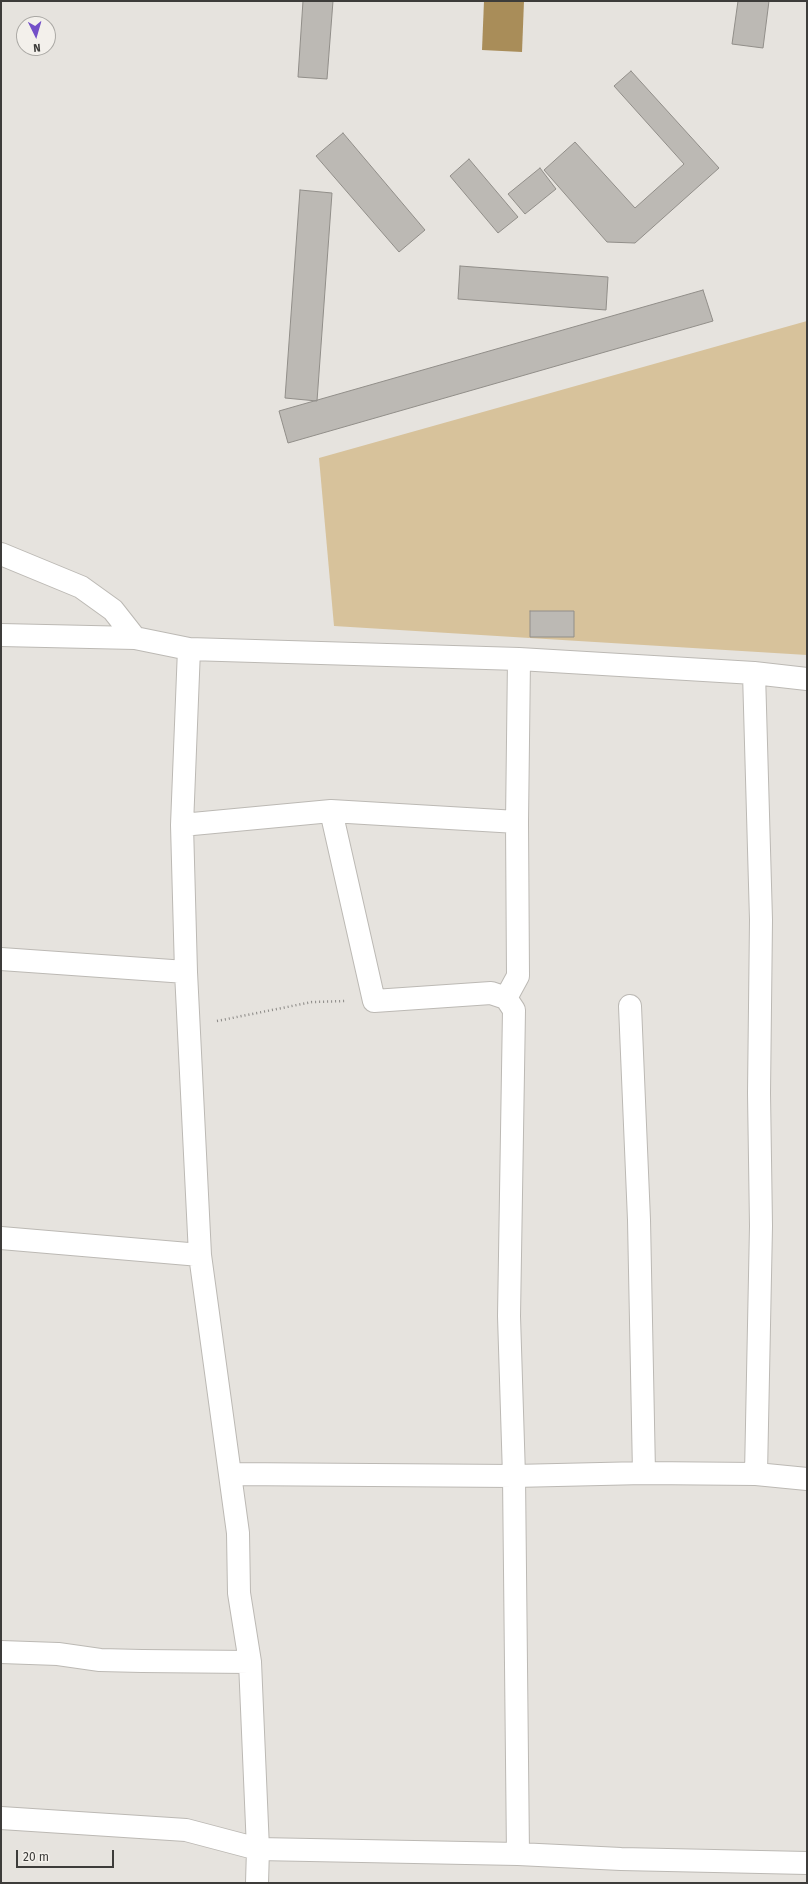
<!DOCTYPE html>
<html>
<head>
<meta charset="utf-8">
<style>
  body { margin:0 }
  #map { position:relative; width:808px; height:1884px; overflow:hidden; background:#e6e3de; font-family:"Fira Sans",sans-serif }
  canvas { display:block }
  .frame { position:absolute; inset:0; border:2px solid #3d3c3a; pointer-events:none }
  .north { position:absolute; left:16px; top:16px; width:40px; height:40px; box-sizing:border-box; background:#f3f0eb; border:1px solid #aaa8a4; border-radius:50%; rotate:175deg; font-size:11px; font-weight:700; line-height:16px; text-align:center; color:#3d3c3a }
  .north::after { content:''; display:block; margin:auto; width:14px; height:18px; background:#734fc8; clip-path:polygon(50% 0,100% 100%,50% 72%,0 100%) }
  .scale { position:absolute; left:16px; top:1850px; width:98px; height:18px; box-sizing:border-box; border:2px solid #3d3c3a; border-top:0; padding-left:5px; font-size:12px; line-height:14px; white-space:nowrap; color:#3d3c3a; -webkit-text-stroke:3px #f3f0eb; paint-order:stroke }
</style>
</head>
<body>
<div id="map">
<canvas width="808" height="1884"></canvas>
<div class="frame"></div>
<div class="north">N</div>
<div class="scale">20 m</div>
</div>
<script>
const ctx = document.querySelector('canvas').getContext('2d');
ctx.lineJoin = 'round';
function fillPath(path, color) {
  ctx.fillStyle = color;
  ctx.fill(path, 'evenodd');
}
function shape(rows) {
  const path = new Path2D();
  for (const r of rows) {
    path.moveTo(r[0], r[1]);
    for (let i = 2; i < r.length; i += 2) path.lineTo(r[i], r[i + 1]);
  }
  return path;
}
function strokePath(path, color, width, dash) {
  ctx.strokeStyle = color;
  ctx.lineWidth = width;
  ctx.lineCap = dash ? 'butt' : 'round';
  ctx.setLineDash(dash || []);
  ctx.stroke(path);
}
const green = shape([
  [807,321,807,655,334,626,319,458]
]);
const water = shape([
  [484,1,524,1,522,52,482,50]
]);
const building = shape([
  [303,1,333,1,327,79,298,77,303,1],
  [738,1,769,1,763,48,732,44,738,1],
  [631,71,719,168,635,243,607,242,544,170,575,142,635,208,684,164,614,86,631,71],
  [343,133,425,230,399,252,316,156,343,133],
  [469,159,518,217,498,233,450,176,469,159],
  [540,168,556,189,525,214,508,194,540,168],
  [300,190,332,193,317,401,285,398,300,190],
  [460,266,608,277,606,310,458,299,460,266],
  [703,290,713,321,288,443,279,411,703,290],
  [530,611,574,611,574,637,530,637,530,611]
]);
const path = shape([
  [217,1021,312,1002,346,1001]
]);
const street = shape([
  [1,554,81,587,113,610,135,638],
  [1,635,135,638,189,649,519,659,754,673,807,679],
  [189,649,182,825,186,972,200,1255,238,1533,239,1593,250,1662,258,1849,257,1883],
  [754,673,761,920,759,1093,761,1226,756,1474],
  [331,811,374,1001,491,993,506,998,514,1010,509,1316,514,1476,518,1854],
  [182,825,331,811,517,822,519,659],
  [1,959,186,972],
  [506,998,518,976,517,822],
  [630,1006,639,1220,644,1473],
  [1,1238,200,1255],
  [230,1474,514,1476,644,1473,756,1474,807,1479],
  [1,1652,58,1654,100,1660,142,1661,250,1662],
  [1,1818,186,1830,258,1849,518,1854,621,1859,807,1863]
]);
fillPath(green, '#d7c29b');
fillPath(water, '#a98d59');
fillPath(building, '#bcb9b4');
strokePath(building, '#918e89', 1);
strokePath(street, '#bcb9b4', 24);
strokePath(path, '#8a8885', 2.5, [1, 3]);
strokePath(street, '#fff', 22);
</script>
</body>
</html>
